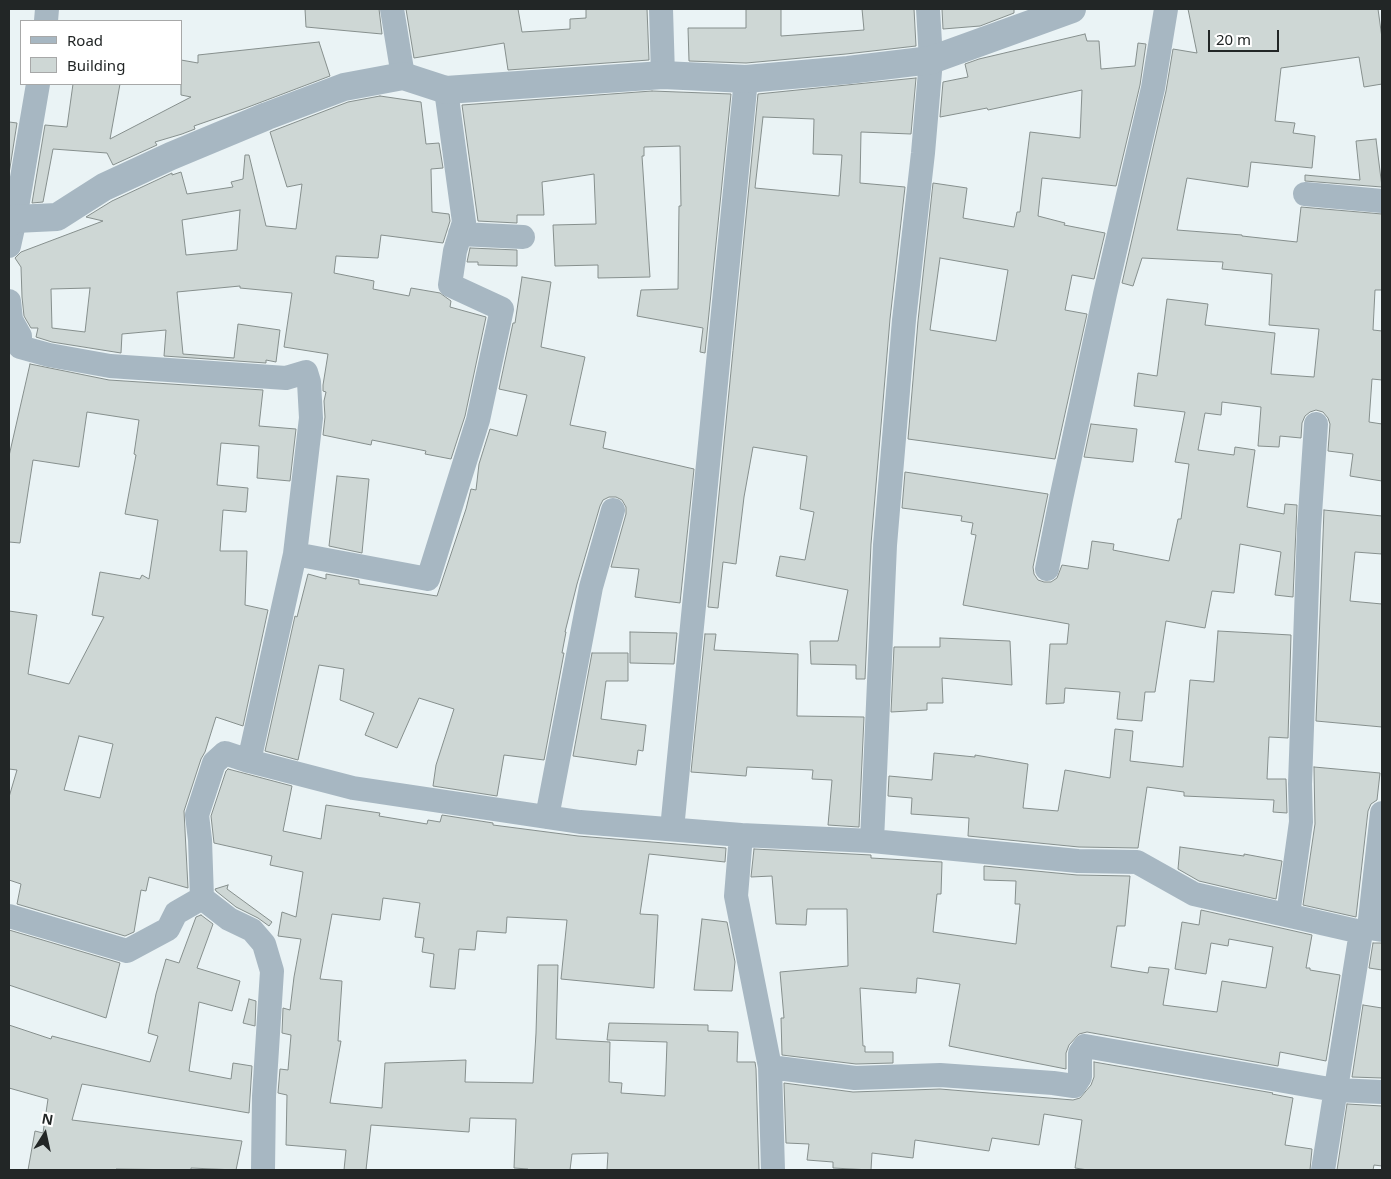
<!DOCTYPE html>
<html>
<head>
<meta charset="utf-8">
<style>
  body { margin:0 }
  #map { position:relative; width:1391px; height:1179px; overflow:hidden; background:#eaf3f5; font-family:"Noto Sans",sans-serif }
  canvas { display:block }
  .frame { position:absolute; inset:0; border:10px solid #222626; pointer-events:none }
  .legend { position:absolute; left:20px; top:20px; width:162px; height:65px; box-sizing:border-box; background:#fff; border:1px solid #a7a8a8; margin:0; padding:6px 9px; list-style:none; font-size:15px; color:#222626 }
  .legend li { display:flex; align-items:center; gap:10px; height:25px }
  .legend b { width:25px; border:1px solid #a7a8a8 }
  .north { position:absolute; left:20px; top:1109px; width:50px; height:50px; -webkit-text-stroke:4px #fff; paint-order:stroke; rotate:10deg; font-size:14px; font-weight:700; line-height:20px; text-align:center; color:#222626 }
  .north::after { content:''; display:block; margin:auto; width:18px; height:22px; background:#222626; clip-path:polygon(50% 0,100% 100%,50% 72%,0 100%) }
  .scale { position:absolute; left:1208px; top:30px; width:71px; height:22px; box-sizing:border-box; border:2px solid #222626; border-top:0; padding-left:6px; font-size:15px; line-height:18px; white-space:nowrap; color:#222626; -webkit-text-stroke:4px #fff; paint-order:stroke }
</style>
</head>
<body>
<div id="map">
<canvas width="1391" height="1179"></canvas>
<div class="frame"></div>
<ul class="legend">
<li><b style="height:6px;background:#a7b7c2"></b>Road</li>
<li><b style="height:14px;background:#ced7d5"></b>Building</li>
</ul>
<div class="north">N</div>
<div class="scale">20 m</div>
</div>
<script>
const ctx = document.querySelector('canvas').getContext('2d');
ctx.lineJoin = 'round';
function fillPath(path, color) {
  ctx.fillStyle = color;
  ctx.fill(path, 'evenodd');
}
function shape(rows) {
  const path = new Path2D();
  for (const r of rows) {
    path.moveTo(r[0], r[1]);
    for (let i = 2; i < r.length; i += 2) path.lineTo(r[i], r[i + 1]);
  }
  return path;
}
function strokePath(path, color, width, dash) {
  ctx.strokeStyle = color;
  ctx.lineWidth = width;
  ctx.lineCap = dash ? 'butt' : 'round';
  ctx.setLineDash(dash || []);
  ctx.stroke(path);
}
const building = shape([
  [305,9,379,9,382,34,306,27,305,9],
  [406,9,518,9,522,32,570,29,570,19,586,18,586,9,647,9,649,60,508,70,504,43,414,58,406,9],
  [746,9,781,9,781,36,864,30,862,9,914,9,916,46,846,54,746,63,689,61,688,28,746,28,746,9],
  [942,9,1014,9,1014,13,980,26,943,29,942,9],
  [1188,9,1378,9,1382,38,1382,84,1364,87,1359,57,1281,68,1275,121,1295,123,1293,133,1315,136,1312,168,1251,162,1248,187,1187,178,1177,230,1242,235,1242,236,1297,242,1301,207,1382,214,1382,290,1375,290,1373,330,1382,331,1382,380,1372,379,1369,422,1382,424,1382,481,1350,476,1353,454,1328,451,1330,424,1328,418,1323,412,1316,410,1310,412,1305,416,1302,423,1301,438,1280,436,1279,447,1258,446,1261,407,1222,402,1221,415,1205,413,1198,450,1234,455,1235,447,1255,450,1247,507,1284,514,1285,504,1297,505,1293,597,1275,595,1281,552,1240,544,1234,593,1212,591,1205,628,1166,621,1155,692,1145,692,1142,721,1117,719,1120,692,1065,688,1064,703,1046,704,1050,644,1067,644,1069,624,963,605,976,535,971,534,973,523,961,521,962,516,902,508,905,472,1048,494,1033,567,1034,574,1038,580,1044,582,1051,582,1057,578,1062,565,1088,569,1092,541,1114,544,1113,550,1169,561,1178,519,1181,519,1189,464,1175,462,1185,412,1134,406,1138,373,1157,376,1167,299,1208,304,1205,325,1275,333,1271,374,1314,377,1319,329,1269,325,1272,274,1222,269,1223,262,1142,258,1133,286,1122,283,1166,91,1173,49,1197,53,1188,9],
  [1085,34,1087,41,1099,41,1101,69,1135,66,1138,43,1146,44,1140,85,1116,186,1042,178,1038,216,1065,223,1064,225,1105,233,1094,279,1072,275,1065,310,1087,314,1055,459,908,439,918,321,933,183,967,188,963,218,1014,227,1017,212,1020,212,1030,132,1080,138,1082,90,988,110,987,108,940,117,943,82,968,77,965,64,979,59,1085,34],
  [940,258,1008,270,996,341,930,330,940,258],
  [319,42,330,76,243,109,194,126,195,129,182,134,155,142,157,145,113,165,107,153,53,149,43,202,32,203,45,125,67,127,73,84,120,84,110,139,191,97,181,95,181,60,198,63,198,55,319,42],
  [916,78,911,134,861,132,860,183,905,187,890,319,871,544,865,679,856,679,856,665,811,664,810,641,838,641,848,590,776,576,780,556,805,560,814,512,800,509,807,456,753,447,744,497,736,564,723,562,718,608,708,607,758,94,916,78],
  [763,117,814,119,813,154,842,155,839,196,755,188,763,117],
  [652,91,731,94,705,353,700,352,703,328,637,316,641,290,678,289,679,206,681,206,680,146,644,147,644,156,642,156,650,277,598,278,598,265,555,266,553,225,596,224,594,174,542,182,544,215,517,215,517,223,478,221,462,105,652,91],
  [380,96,421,102,426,144,439,143,443,168,431,169,432,212,449,214,450,221,443,243,381,235,378,258,336,256,334,273,374,281,373,289,409,296,411,288,440,293,451,301,450,307,486,317,465,416,451,459,425,454,426,451,372,440,371,445,323,435,325,417,324,401,326,392,323,391,323,385,328,354,284,347,292,293,240,288,240,286,177,292,183,354,234,358,238,324,280,330,276,362,266,360,266,363,164,356,166,330,122,334,121,353,52,342,36,337,38,328,31,328,24,316,22,297,21,267,15,258,21,252,103,221,86,217,112,201,172,173,172,175,181,172,187,194,233,187,231,182,243,179,245,155,249,155,266,226,296,229,302,184,287,187,270,132,348,102,380,96],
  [240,210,237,250,186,255,182,220,240,210],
  [90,288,85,332,52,328,51,289,90,288],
  [9,122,17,123,9,174,9,122],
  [1376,139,1382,187,1305,181,1305,175,1360,180,1356,141,1376,139],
  [470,248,517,250,517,266,478,265,478,262,467,262,470,248],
  [522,277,551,282,541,347,585,357,570,425,606,432,603,448,694,469,680,603,635,597,639,569,611,567,626,514,626,507,622,500,616,497,609,497,603,500,600,506,577,584,565,632,566,632,562,653,564,653,544,760,504,755,497,796,433,786,436,765,454,709,419,698,397,748,365,735,374,713,340,700,344,669,319,665,298,760,265,751,295,616,297,617,308,574,326,579,326,574,359,580,359,584,437,596,466,509,471,489,476,490,479,464,490,429,517,436,527,395,499,389,513,323,515,323,522,277],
  [30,364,109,380,263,390,259,426,296,429,290,481,257,478,259,446,221,443,217,485,248,488,246,512,223,510,220,551,247,551,245,605,268,610,243,726,216,717,205,752,201,759,184,811,188,888,149,877,146,891,141,890,134,932,125,936,17,904,21,884,9,880,9,797,17,770,9,769,9,611,37,615,28,674,69,684,104,617,92,615,100,572,140,579,142,575,149,579,158,520,125,514,136,455,134,454,139,420,87,412,79,467,33,460,20,543,9,542,9,456,30,364],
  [79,736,113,744,100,798,64,790,79,736],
  [1091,424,1137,429,1133,462,1084,457,1091,424],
  [337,476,369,479,362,553,329,546,337,476],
  [1324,510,1382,516,1382,554,1355,552,1350,601,1382,604,1382,727,1316,721,1324,510],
  [1218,631,1291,635,1288,738,1269,737,1267,779,1286,779,1287,813,1273,812,1274,800,1184,796,1184,792,1147,787,1138,848,1079,847,968,836,969,818,911,814,912,798,888,796,889,776,932,780,934,753,975,757,975,755,1028,764,1023,808,1058,811,1065,770,1110,778,1115,729,1133,731,1130,761,1183,767,1190,680,1214,682,1218,631],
  [630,632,677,633,674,664,630,663,630,632],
  [705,634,716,634,714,650,798,654,797,716,864,717,859,827,828,825,832,780,812,779,813,770,747,767,746,776,691,772,705,634],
  [940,638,1010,641,1012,685,942,678,943,703,927,703,927,710,891,712,894,647,940,647,940,638],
  [592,653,628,653,628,681,606,681,601,719,646,725,643,751,638,750,636,765,573,756,592,653],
  [1314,767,1380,773,1377,800,1371,804,1368,811,1356,917,1303,905,1315,824,1314,767],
  [228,769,292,786,283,831,321,839,326,805,380,813,379,816,427,824,428,820,440,822,442,815,493,823,493,825,578,836,726,848,725,862,649,854,640,914,658,915,654,988,561,979,567,920,507,917,506,933,477,931,475,950,459,949,455,989,430,987,434,954,422,952,424,938,415,937,420,903,383,898,380,920,332,914,320,979,342,981,338,1041,341,1041,330,1103,382,1108,385,1063,466,1060,465,1082,533,1083,536,1033,538,965,558,965,556,1039,610,1042,609,1082,622,1083,621,1093,665,1096,667,1042,607,1040,609,1023,708,1025,708,1031,738,1032,737,1062,755,1062,756,1069,759,1170,607,1170,608,1153,572,1154,570,1170,528,1170,528,1169,514,1168,516,1119,470,1118,469,1132,371,1125,366,1170,344,1170,346,1150,286,1145,287,1095,278,1093,280,1069,288,1070,291,1035,282,1033,283,1008,290,1010,294,977,301,939,278,936,282,912,296,917,303,872,270,865,272,856,214,843,211,816,226,771,228,769],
  [1180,847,1244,856,1244,854,1282,861,1276,899,1199,881,1178,869,1180,847],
  [754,849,871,855,871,858,942,862,941,894,937,894,933,932,1016,944,1020,904,1015,904,1016,881,984,880,984,866,1077,875,1130,876,1125,926,1117,926,1111,967,1148,973,1149,967,1169,969,1163,1005,1217,1012,1222,981,1266,988,1273,947,1229,939,1228,946,1211,943,1206,974,1175,969,1182,922,1199,925,1201,910,1312,935,1306,968,1310,968,1310,970,1340,975,1326,1061,1280,1052,1278,1066,1087,1032,1079,1034,1069,1045,1066,1053,1066,1069,949,1046,960,984,917,978,916,993,860,988,863,1046,865,1046,865,1052,893,1052,893,1063,856,1064,782,1055,781,1018,784,1018,780,972,848,966,847,909,807,909,806,925,776,924,772,876,751,877,754,849],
  [228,885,227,889,272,922,269,926,258,918,236,907,216,891,215,889,228,885],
  [201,915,213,924,197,968,240,981,232,1011,199,1002,189,1071,231,1079,233,1063,252,1066,249,1113,82,1084,72,1120,242,1141,236,1170,191,1168,191,1170,116,1169,115,1170,28,1170,35,1131,43,1133,48,1099,9,1088,9,1025,51,1039,52,1036,150,1062,158,1036,148,1033,156,994,166,959,179,963,196,917,201,915],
  [702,919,727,922,735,962,732,991,694,990,702,919],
  [9,930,120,963,106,1018,9,985,9,930],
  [1373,943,1382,943,1382,970,1369,968,1373,943],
  [249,999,256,1001,255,1026,243,1023,249,999],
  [1363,1005,1382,1008,1382,1078,1352,1077,1363,1005],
  [1094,1062,1273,1093,1272,1094,1293,1098,1285,1145,1312,1149,1310,1170,1088,1170,1075,1168,1082,1120,1044,1114,1039,1145,992,1138,989,1151,915,1140,913,1158,872,1153,871,1170,833,1168,833,1162,807,1160,809,1144,786,1143,784,1083,853,1092,940,1089,1073,1100,1080,1098,1091,1085,1094,1077,1094,1062],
  [1347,1104,1382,1106,1382,1166,1374,1165,1373,1170,1337,1170,1347,1104]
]);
const minor = shape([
  [392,9,403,76],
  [661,9,663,75],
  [46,21,47,9],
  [1305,194,1382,201],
  [460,234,523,237],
  [9,246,15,219,38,84],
  [9,301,11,320,20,336,20,347,49,355,110,366,286,378,306,372,309,382,311,418,295,554,249,761],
  [295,554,428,579,478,420,502,309,450,285,455,251,464,222,446,90],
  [1047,569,1061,499,1105,294,1153,88,1166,9],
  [547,817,591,587,613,510],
  [672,829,746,79],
  [741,835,736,896,770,1067,773,1170],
  [872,841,885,545,904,320,923,153,931,60,928,9],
  [202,898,229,919,252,930,264,944,272,971,264,1096,263,1170],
  [1288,915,1301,822,1300,784,1309,529,1316,424],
  [9,916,127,951,168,929,176,913,202,898,200,840,197,815,214,763,225,753,249,761,353,788,580,822,741,835,872,841,1078,861,1137,862,1194,894,1361,932,1369,928,1382,930],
  [1369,928,1382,813],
  [770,1067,855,1078,940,1075,1053,1083,1074,1086,1080,1077,1080,1053,1085,1046,1335,1090,1382,1092],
  [1323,1170,1361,932]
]);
const tertiary = shape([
  [9,223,15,219,57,217,104,187,171,156,267,116,344,87,403,76,446,90,663,75,746,79,848,70,931,60,1072,9]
]);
fillPath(building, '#ced7d5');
strokePath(building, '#868f8d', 1);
strokePath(minor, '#a7b7c2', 24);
strokePath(tertiary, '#a7b7c2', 28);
</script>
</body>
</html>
